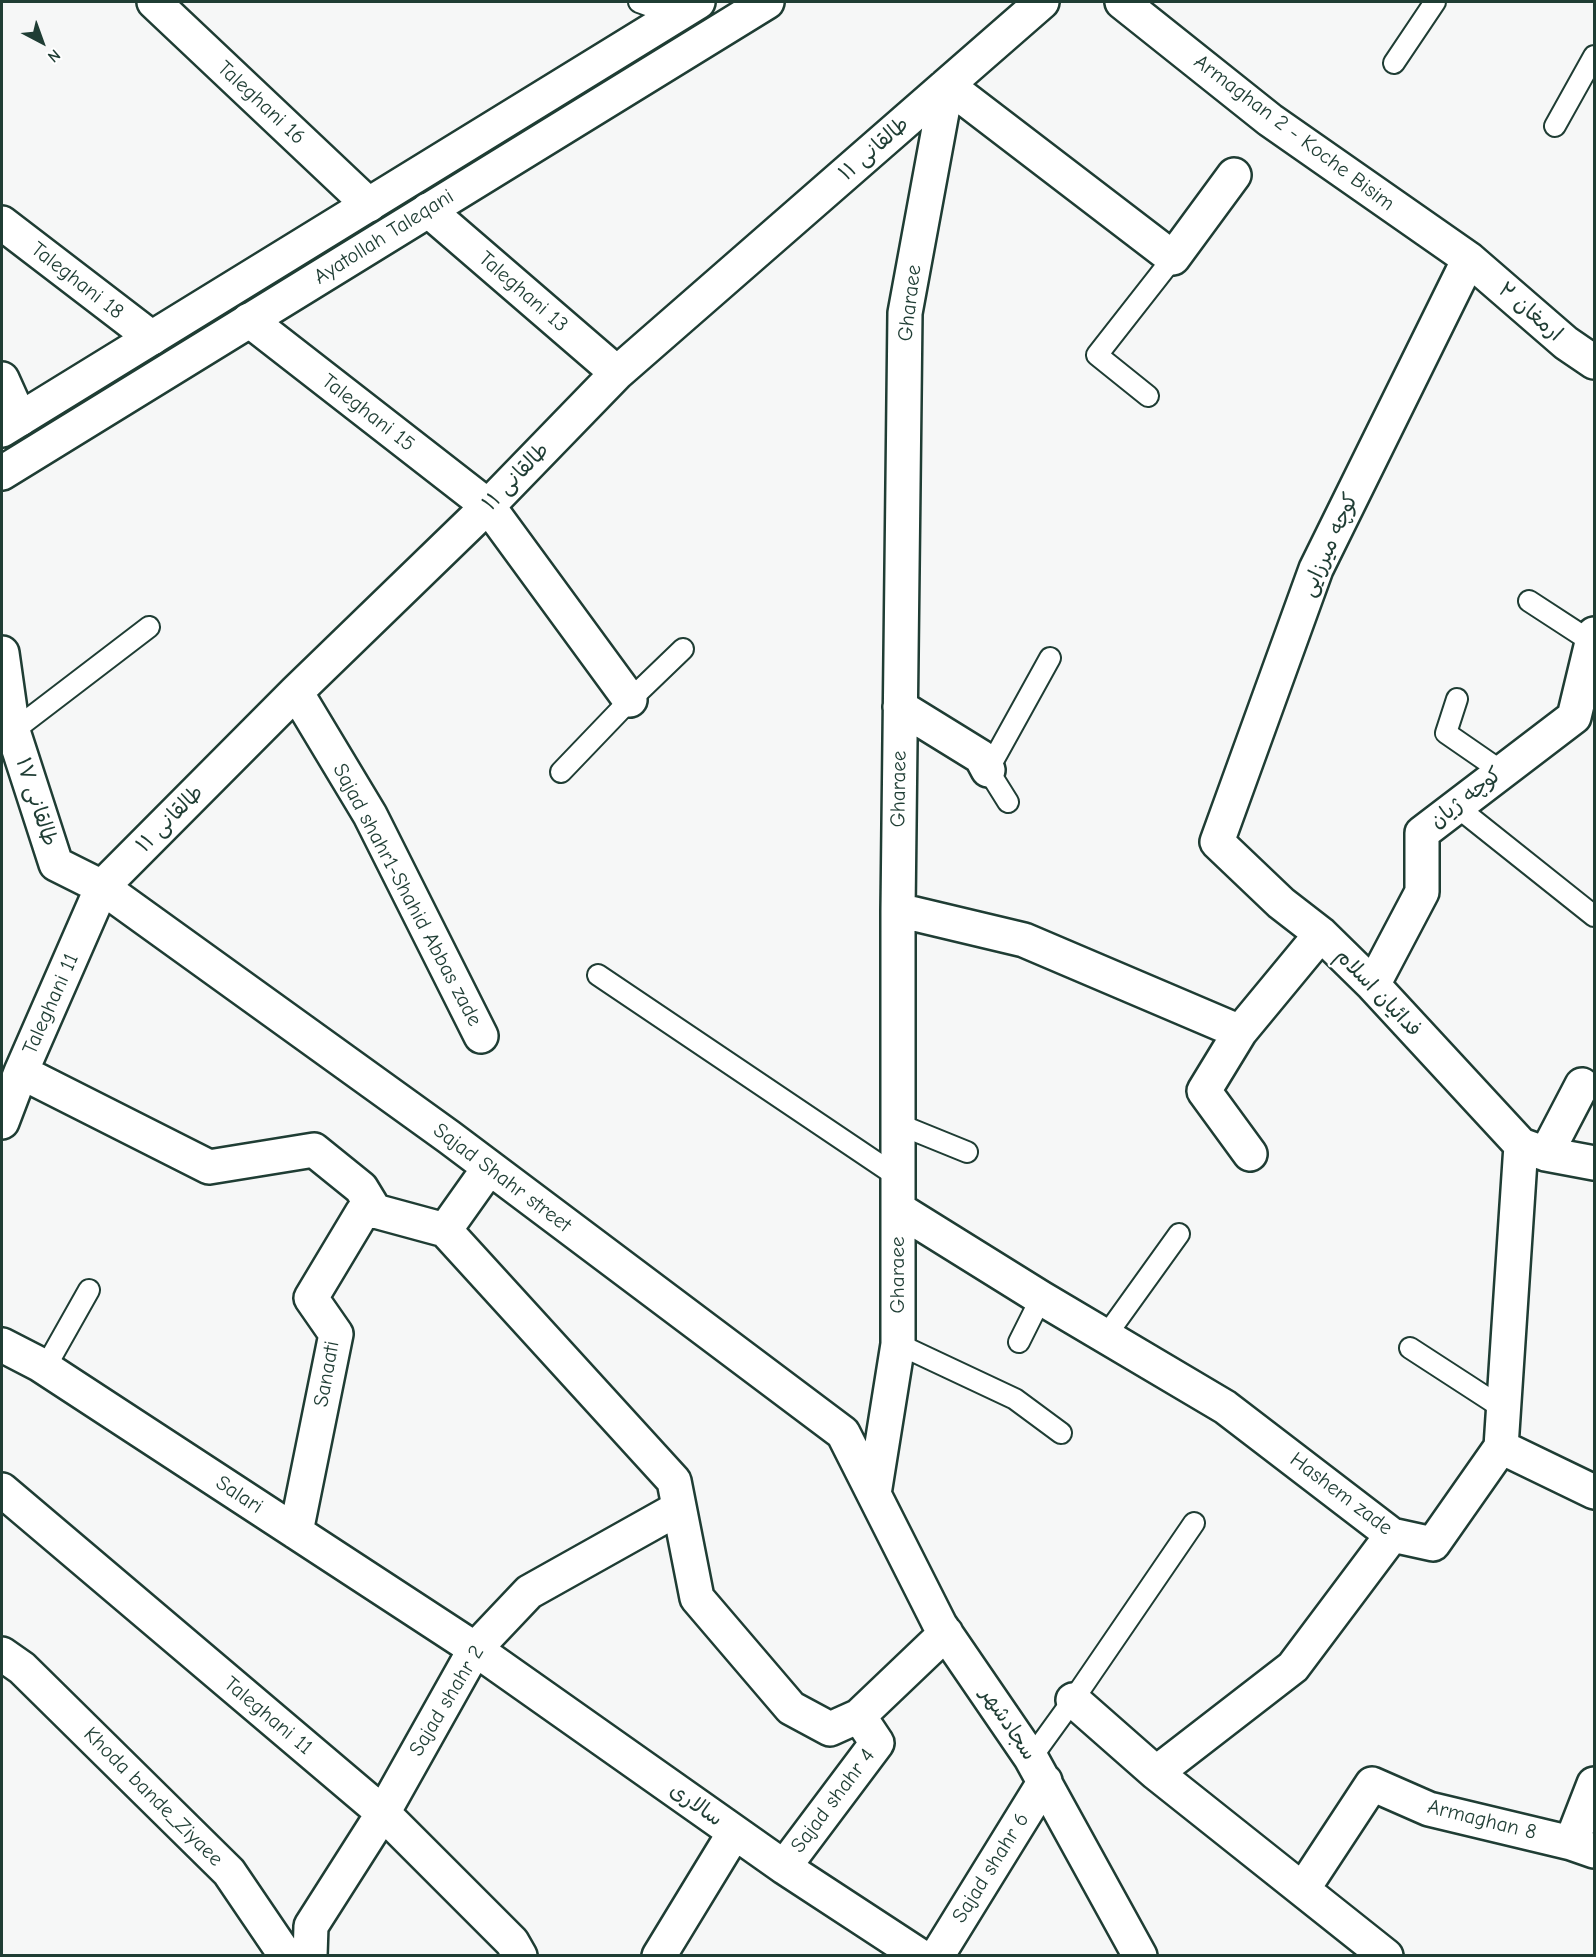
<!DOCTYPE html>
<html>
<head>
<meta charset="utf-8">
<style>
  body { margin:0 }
  #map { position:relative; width:1596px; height:1957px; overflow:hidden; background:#f6f7f7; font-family:"Comic Neue",sans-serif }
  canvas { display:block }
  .frame { position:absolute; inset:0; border:3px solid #1f3d34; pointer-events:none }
  .north { position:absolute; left:12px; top:12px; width:60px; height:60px; -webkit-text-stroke:4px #fff; paint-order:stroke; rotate:139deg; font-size:16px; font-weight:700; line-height:24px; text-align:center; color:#1f3d34 }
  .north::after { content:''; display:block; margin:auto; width:21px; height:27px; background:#1f3d34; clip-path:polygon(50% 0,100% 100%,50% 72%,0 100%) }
</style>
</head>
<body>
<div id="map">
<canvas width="1596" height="1957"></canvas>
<div class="frame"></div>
<div class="north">N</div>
</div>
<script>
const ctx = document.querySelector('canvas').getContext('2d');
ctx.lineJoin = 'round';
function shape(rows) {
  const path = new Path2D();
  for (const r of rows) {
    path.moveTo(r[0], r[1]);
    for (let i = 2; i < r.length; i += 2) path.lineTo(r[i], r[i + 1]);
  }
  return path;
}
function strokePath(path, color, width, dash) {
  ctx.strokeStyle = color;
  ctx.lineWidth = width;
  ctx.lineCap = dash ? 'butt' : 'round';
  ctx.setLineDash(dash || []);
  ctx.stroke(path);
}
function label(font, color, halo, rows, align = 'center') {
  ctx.font = font + ' "Comic Neue","Playpen Sans Arabic",sans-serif';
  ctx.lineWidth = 4.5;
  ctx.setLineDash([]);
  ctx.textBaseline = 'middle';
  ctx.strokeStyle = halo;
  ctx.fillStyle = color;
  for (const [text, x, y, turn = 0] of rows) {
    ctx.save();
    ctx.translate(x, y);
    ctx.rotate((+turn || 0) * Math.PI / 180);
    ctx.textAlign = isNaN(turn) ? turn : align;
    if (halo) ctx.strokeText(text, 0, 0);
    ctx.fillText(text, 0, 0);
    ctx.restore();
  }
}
const service = shape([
  [639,2,675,15],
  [1394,63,1435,2],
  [1555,126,1594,56],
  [1148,396,1097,355,1173,258],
  [1529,601,1592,642],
  [1457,699,1446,733,1501,771],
  [13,731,149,627],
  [561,772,630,700,683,649],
  [1008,802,988,770,1050,658],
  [1456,806,1594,916],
  [598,975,898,1177],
  [898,1124,967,1152],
  [1105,1337,1179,1234],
  [1019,1342,1041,1298],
  [898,1344,1015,1399,1061,1433],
  [1410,1348,1504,1409],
  [45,1368,89,1290],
  [1031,1758,1073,1700,1194,1523]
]);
const minor = shape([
  [154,2,369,205],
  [1122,2,1270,120,1469,259,1566,343,1594,362],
  [947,85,1173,258,1234,175],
  [428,210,617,373],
  [2,223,152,338],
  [1469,259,1316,569,1217,842,1281,903,1321,934,1373,985,1521,1145,1546,1154,1594,1163],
  [249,320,488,506,630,700],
  [2,379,20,419],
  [2,653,13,731,56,864,102,887,449,1137,843,1433,940,1625,1031,1758,1140,1956],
  [296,692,370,815,481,1036],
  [900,707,981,757,988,770],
  [898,910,1024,940,1240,1032],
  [1373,985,1422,892,1422,833,1574,717,1594,634],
  [21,1072,209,1167,314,1150,361,1188,375,1211],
  [2,1122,21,1072,102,887,296,692,488,506,617,373,1042,2],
  [1250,1154,1204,1091,1240,1032,1321,934],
  [1546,1154,1582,1085],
  [489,1168,445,1230,674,1481,697,1598,791,1708,830,1729,859,1716],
  [898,1209,1041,1298,1225,1407,1392,1535,1433,1544,1501,1447,1521,1145],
  [2,1345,39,1364,475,1649,784,1867,920,1956],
  [1501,1447,1594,1492],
  [2,1490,383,1813,512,1942,520,1956],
  [874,1494,898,1344,898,910,905,313,947,85],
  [296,1532,336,1334,311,1298,362,1213,375,1211,445,1230],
  [2,1654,22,1668,229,1872,286,1956],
  [1073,1700,1156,1773,1386,1956],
  [1156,1773,1293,1667,1392,1535],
  [1571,1843,1594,1784],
  [784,1867,877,1743,859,1716,946,1633],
  [1303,1889,1372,1784,1429,1809,1571,1843,1594,1851],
  [310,1956,311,1926,383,1813,475,1649,529,1592,679,1508],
  [659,1956,734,1833],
  [937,1956,1045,1781]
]);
const secondary = shape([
  [2,430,698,2],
  [2,473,767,2]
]);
const streetNames = [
  ["Taleghani 16",261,103,43],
  ["Armaghan 2 - Koche Bisim",1294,133,37],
  ["طالقانی ۱۱",874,149,-41],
  ["Ayatollah Taleqani",384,237,-32],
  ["Taleghani 18",77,281,38],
  ["Taleghani 13",523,292,41],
  ["Gharaee",910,303,-83],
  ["ارمغان ۲",1530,312,41],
  ["Taleghani 15",368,413,38],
  ["طالقانی ۱۱",516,477,-46],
  ["کوچه میرزایی",1330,545,-66],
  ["Gharaee",899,789,-89],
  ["کوچه ژیان",1466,798,-38],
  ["طالقانی ۱۷",36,802,72],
  ["طالقانی ۱۱",170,819,-45],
  ["Sajad shahr1-Shahid Abbas zade",407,895,62],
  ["فدائیان اسلام",1378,993,46],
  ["Taleghani 11",51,1004,-66],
  ["Sajad Shahr street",502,1178,37],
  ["Gharaee",898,1275,-90],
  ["Sanaati",327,1374,-80],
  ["Hashem zade",1341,1494,37],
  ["Salari",239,1495,33],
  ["Sajad shahr 2",447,1701,-59],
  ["Taleghani 11",268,1716,40],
  ["سجادشهر",1008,1724,56],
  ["Khoda bande_Ziyaee",153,1797,45],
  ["Sajad shahr 4",833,1801,-53],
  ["سالاری",696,1805,35],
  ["Armaghan 8",1482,1820,14],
  ["Sajad shahr 6",991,1868,-58]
];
strokePath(service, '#1f3d34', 24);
strokePath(minor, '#1f3d34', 38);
strokePath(secondary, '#1f3d34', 38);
strokePath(service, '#fff', 20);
strokePath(minor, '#fff', 33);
strokePath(secondary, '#fff', 33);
label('21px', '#1f3d34', '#fff', streetNames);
</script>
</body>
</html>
